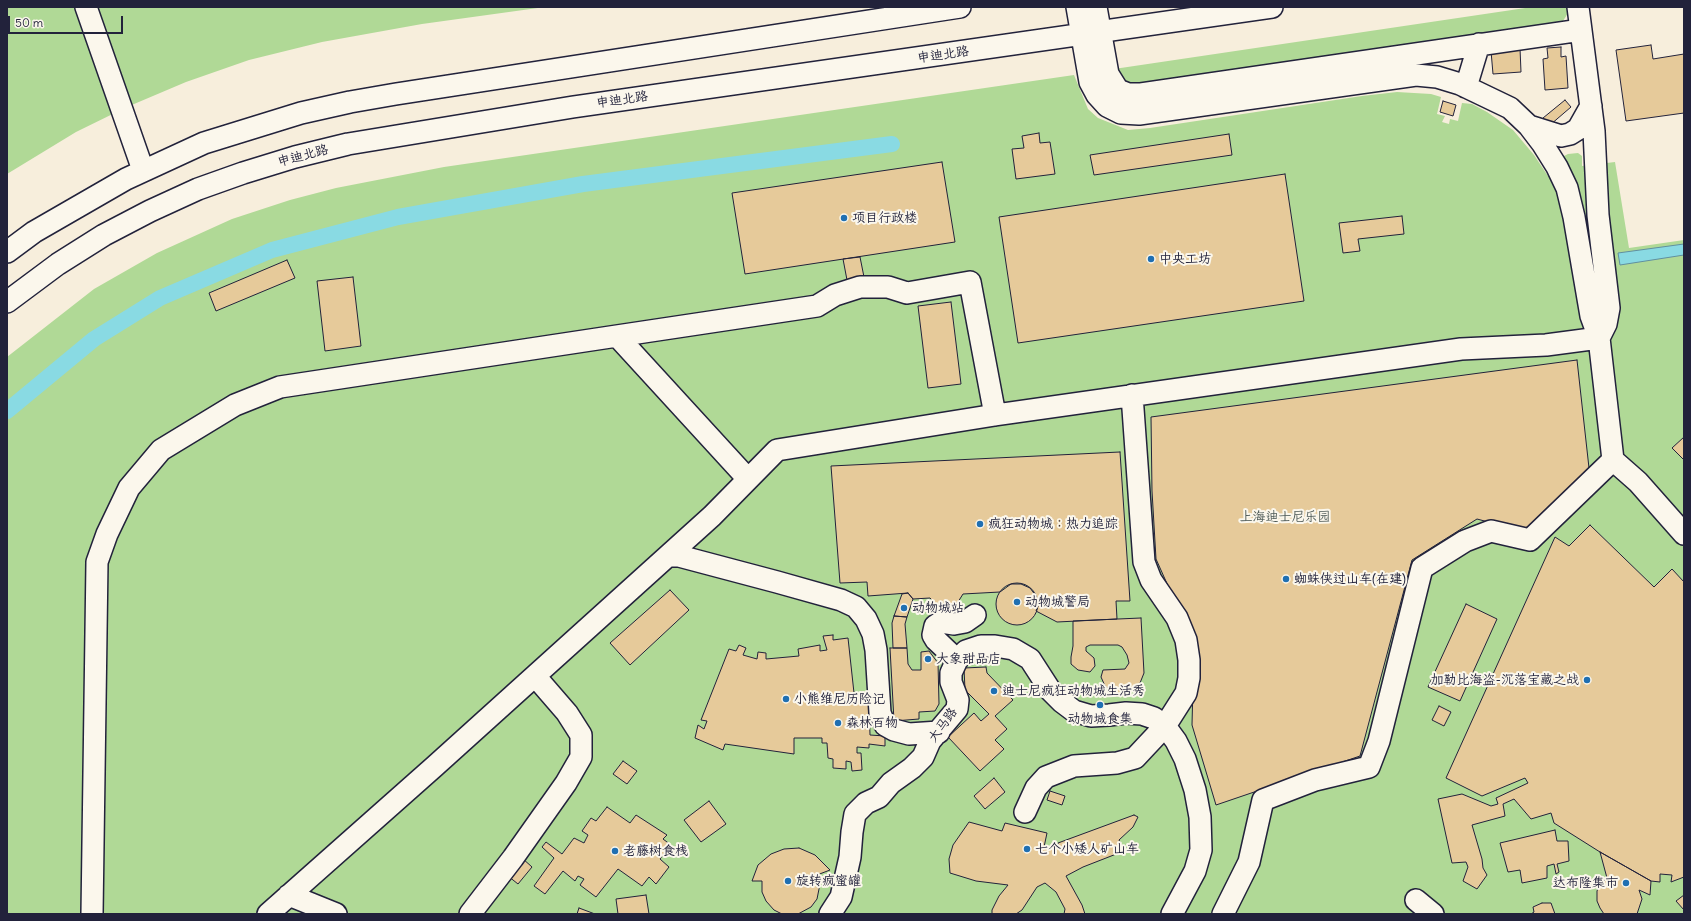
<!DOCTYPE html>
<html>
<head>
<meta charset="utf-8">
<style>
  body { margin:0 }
  #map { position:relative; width:1691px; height:921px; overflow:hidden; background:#f7eedc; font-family:Delius,sans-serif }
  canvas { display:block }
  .frame { position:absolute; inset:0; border:8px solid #22223b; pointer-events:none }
  .scale { position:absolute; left:8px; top:16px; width:115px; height:18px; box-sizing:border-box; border:2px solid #22223b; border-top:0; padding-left:5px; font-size:12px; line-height:14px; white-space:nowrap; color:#22223b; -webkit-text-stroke:3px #fbf7ec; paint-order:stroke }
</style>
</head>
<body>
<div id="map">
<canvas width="1691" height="921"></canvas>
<div class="frame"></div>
<div class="scale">50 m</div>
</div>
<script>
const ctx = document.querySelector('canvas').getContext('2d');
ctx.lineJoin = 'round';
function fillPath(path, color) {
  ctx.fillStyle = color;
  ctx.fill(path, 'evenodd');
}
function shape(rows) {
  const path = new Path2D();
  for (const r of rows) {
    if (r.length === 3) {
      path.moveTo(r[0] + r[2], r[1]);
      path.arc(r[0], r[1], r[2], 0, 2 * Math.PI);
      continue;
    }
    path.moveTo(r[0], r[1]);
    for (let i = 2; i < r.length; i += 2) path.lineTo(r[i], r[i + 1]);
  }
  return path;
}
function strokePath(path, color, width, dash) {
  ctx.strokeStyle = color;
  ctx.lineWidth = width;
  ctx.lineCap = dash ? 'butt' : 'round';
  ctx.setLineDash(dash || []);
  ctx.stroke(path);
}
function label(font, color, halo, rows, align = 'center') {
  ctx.font = font + ' Delius,"LXGW WenKai TC",sans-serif';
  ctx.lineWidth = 4;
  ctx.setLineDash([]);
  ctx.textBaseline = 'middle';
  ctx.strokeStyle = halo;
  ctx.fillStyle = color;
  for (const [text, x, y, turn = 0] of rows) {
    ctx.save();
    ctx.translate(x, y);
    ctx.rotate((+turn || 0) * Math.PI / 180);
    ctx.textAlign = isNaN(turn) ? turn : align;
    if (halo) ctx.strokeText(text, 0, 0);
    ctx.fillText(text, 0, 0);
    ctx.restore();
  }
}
const green = shape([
  [7,7,545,7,422,24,322,42,249,60,186,82,127,107,76,132,7,174],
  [1532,7,1570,7,1570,10,1563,21,1547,27,1133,86,1121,81,1114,69],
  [1074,75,1088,109,1098,118,1128,130,1150,128,1362,96,1397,92,1431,94,1441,97,1437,114,1445,116,1442,122,1449,124,1450,119,1458,121,1462,103,1472,104,1487,112,1513,130,1534,155,1548,176,1569,168,1562,157,1568,154,1578,153,1582,156,1582,166,1615,162,1629,248,1684,240,1684,914,7,914,7,357,94,289,157,253,232,219,290,200,336,188,444,167]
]);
const water = shape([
  [1684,244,1684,255,1620,265,1618,253,1684,244]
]);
const canal = shape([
  [7,411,94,339,160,298,272,250,398,217,583,184,892,144]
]);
const building = shape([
  [1651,45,1653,59,1684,54,1684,113,1626,121,1616,50,1651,45],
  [1561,47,1561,57,1566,56,1568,88,1545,90,1543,59,1548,58,1547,48,1561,47],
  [1520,48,1521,72,1493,74,1491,51,1520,48],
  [1565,100,1571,107,1550,125,1543,118,1565,100],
  [1443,101,1456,105,1453,116,1440,112,1443,101],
  [1039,133,1040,143,1050,142,1055,174,1016,179,1012,149,1024,148,1022,136,1039,133],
  [1229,134,1232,155,1094,175,1090,155,1229,134],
  [942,162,955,242,745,274,732,193,942,162],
  [1285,174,1304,301,1018,343,999,217,1285,174],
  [1402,216,1404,234,1358,239,1360,251,1343,253,1339,223,1402,216],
  [860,257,864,277,847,280,843,259,860,257],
  [287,260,295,278,216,311,209,293,287,260],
  [353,277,361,346,325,351,317,281,353,277],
  [951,302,961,384,928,388,918,306,951,302],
  [1577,360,1589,468,1526,532,1477,519,1412,560,1360,756,1216,805,1192,725,1194,644,1156,559,1152,491,1151,417,1577,360],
  [1684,437,1684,460,1672,448,1684,437],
  [1120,452,1130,601,1116,601,1117,619,1057,622,1036,611,1038,606,1036,596,1030,588,1021,584,1011,584,1000,592,963,594,958,602,953,606,946,608,939,607,930,598,913,599,908,593,868,596,867,582,840,583,831,466,1120,452],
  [1590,525,1654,587,1672,569,1684,582,1684,877,1671,882,1672,875,1660,874,1660,882,1651,881,1600,852,1554,823,1551,813,1531,819,1514,799,1503,804,1505,816,1472,825,1482,859,1483,868,1487,875,1477,889,1463,881,1468,867,1466,862,1452,863,1438,799,1462,794,1491,806,1498,804,1496,798,1528,783,1525,778,1482,796,1446,778,1555,537,1569,546,1590,525],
  [1017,604,21],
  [670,590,689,610,630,665,610,643,670,590],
  [908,593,913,599,907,617,894,616,902,594,908,593],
  [1466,604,1497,619,1460,701,1428,687,1466,604],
  [894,616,907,617,905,624,907,648,893,648,892,623,894,616],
  [1141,618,1144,673,1140,683,1129,694,1116,696,1105,686,1101,677,1103,670,1125,669,1129,663,1127,655,1122,647,1118,645,1090,645,1086,647,1086,651,1094,658,1095,666,1090,672,1078,670,1071,664,1071,657,1073,646,1073,621,1141,618],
  [833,635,833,640,848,638,854,693,863,694,863,704,869,704,870,735,885,736,885,746,869,744,869,748,857,747,857,753,861,753,862,770,852,771,851,762,846,761,846,769,833,768,833,759,828,758,827,743,822,743,822,738,794,738,794,754,725,744,723,750,695,738,698,725,704,729,707,721,701,720,729,649,736,651,739,645,746,648,743,655,757,659,758,652,766,653,766,659,799,656,798,649,820,645,820,651,827,650,823,636,833,635],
  [890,648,907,648,908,664,912,670,921,670,921,652,929,651,938,663,939,704,935,711,919,712,919,719,894,721,890,648],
  [986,667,987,673,1013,700,995,716,1007,729,995,740,1004,749,980,771,948,737,974,713,981,721,989,714,965,690,964,668,986,667],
  [1439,706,1451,712,1444,726,1432,720,1439,706],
  [623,761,637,771,627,784,613,774,623,761],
  [994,778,1005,792,985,809,974,796,994,778],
  [1050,791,1065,796,1062,805,1047,800,1050,791],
  [709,801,726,824,701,842,684,820,709,801],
  [607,807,630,823,636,815,667,835,663,839,671,845,660,859,669,867,656,884,649,877,642,886,618,869,596,897,580,885,584,879,578,876,575,881,563,871,545,894,534,886,554,858,542,847,546,842,562,854,574,838,584,843,588,835,582,831,591,818,596,821,607,807],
  [1134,815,1138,817,1133,827,1119,840,1124,851,1083,867,1066,876,1082,905,1085,914,1064,914,1065,909,1056,892,1045,883,1037,887,1022,910,1016,914,992,914,992,910,999,896,1008,885,976,881,950,873,949,859,953,845,969,822,1002,831,1005,823,1047,833,1044,847,1057,849,1058,843,1134,815],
  [1555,830,1557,841,1568,841,1569,861,1557,864,1559,872,1556,874,1554,864,1547,866,1547,878,1522,883,1520,870,1508,872,1500,843,1555,830],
  [799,848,815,855,830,870,817,875,820,885,819,889,817,899,811,907,798,914,782,914,774,910,766,901,762,892,762,881,752,881,758,865,771,854,784,849,799,848],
  [1600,852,1651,881,1650,895,1639,890,1642,899,1637,914,1604,914,1600,908,1597,901,1597,891,1600,884,1607,878,1600,852],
  [522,858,532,867,518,884,508,876,522,858],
  [646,895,649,914,618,914,616,899,646,895],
  [1684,895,1684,910,1676,901,1684,895],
  [1542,903,1551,903,1555,914,1531,914,1534,912,1533,907,1542,903],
  [579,908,595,914,577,914,579,908]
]);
const minor = shape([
  [86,7,143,170],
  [1077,7,1090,82,1097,95,1107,106,1121,113,1139,114,1416,75,1437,77,1460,84,1510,108,1529,126,1542,143,1557,167,1567,188,1574,217,1591,316,1599,338,1613,460],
  [1096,7,1108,74,1118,90,1128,94,1141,94,1581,30],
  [1578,7,1594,131,1598,215,1609,308,1606,324,1599,338],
  [1466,87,1479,44],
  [1529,126,1561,136,1570,134,1578,129,1591,106],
  [7,252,34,232,126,179,204,143,301,113,350,102,396,94,960,7],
  [7,302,58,264,104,235,150,211,198,189,243,173,295,157,348,144,573,107,1272,7],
  [748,479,617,336,817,306,835,295,860,287,888,287,907,293,970,282,995,415],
  [668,556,679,556,777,582,841,600,856,607,866,619,873,634,876,650,880,713,885,725,894,730,909,734,939,732],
  [957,660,936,640,933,635,935,626,941,622,954,624,965,622,975,615],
  [1025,812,1036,788,1046,777,1074,766,1117,763,1135,758,1165,726,1186,693,1189,678,1189,660,1186,640,1177,618,1151,580,1144,562,1132,395],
  [289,895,336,914],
  [1416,900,1433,914],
  [92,914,97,562,107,534,129,488,161,450,235,405,280,387,617,336],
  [268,914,435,766,712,516,777,450,995,415,1461,349,1546,345,1599,338],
  [470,914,513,858,566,783,581,757,581,735,567,713,535,676],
  [830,914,841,897,850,857,852,832,855,814,866,803,879,797,891,783,912,768,923,757,930,741,957,709,958,700,951,682,951,673,957,660,966,651,981,646,995,646,1013,649,1030,659,1050,690,1062,702,1074,711,1091,716,1109,715,1126,713,1142,714,1154,718,1165,726,1176,741,1185,759,1195,790,1200,817,1201,850,1195,871,1172,914],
  [1223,914,1249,862,1263,800,1315,780,1369,767,1379,741,1422,568,1465,541,1491,531,1530,540,1613,460,1638,482,1684,534]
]);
const markers = [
  [844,218,4,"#1f6fb2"],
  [1151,259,4,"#1f6fb2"],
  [980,524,4,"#1f6fb2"],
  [1286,579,4,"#1f6fb2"],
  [1017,602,4,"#1f6fb2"],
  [904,608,4,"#1f6fb2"],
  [928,659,4,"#1f6fb2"],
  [1587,680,4,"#1f6fb2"],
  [994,691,4,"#1f6fb2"],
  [786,699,4,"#1f6fb2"],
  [1100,705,4,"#1f6fb2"],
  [838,723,4,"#1f6fb2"],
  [1027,849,4,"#1f6fb2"],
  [615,851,4,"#1f6fb2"],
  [788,881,4,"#1f6fb2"],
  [1626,883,4,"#1f6fb2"]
];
const streetNames = [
  ["申迪北路",943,55,-8],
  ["申迪北路",622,100,-8],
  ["申迪北路",303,156,-15],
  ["大马路",943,725,-54]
];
const poiNames = [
  ["项目行政楼",852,218],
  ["中央工坊",1159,259],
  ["疯狂动物城：热力追踪",988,524],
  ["蜘蛛侠过山车(在建)",1294,579],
  ["动物城警局",1025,602],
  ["动物城站",912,608],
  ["大象甜品店",936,659],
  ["加勒比海盗-沉落宝藏之战",1579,680,"right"],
  ["迪士尼疯狂动物城生活秀",1002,691],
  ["小熊维尼历险记",794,699],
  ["动物城食集",1100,719,"center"],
  ["森林百物",846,723],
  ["七个小矮人矿山车",1035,849],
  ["老藤树食栈",623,851],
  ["旋转疯蜜罐",796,881],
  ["达布隆集市",1618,883,"right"]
];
const parkNames = [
  ["上海迪士尼乐园",1285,517]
];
fillPath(green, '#b0d996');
fillPath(water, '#89dae3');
strokePath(water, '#6090a0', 1);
strokePath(canal, '#89dae3', 16);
fillPath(building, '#e6ca9a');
strokePath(building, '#22223b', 1);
strokePath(minor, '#22223b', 24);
strokePath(minor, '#fbf7ec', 21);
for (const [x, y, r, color] of markers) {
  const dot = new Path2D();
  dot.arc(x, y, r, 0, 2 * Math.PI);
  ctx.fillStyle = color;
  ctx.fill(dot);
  strokePath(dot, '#fbf7ec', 1.5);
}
label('13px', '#22223b', '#fbf7ec', streetNames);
label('13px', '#22223b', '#fbf7ec', poiNames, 'left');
label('13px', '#4d5956', '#fbf7ec', parkNames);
</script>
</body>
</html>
